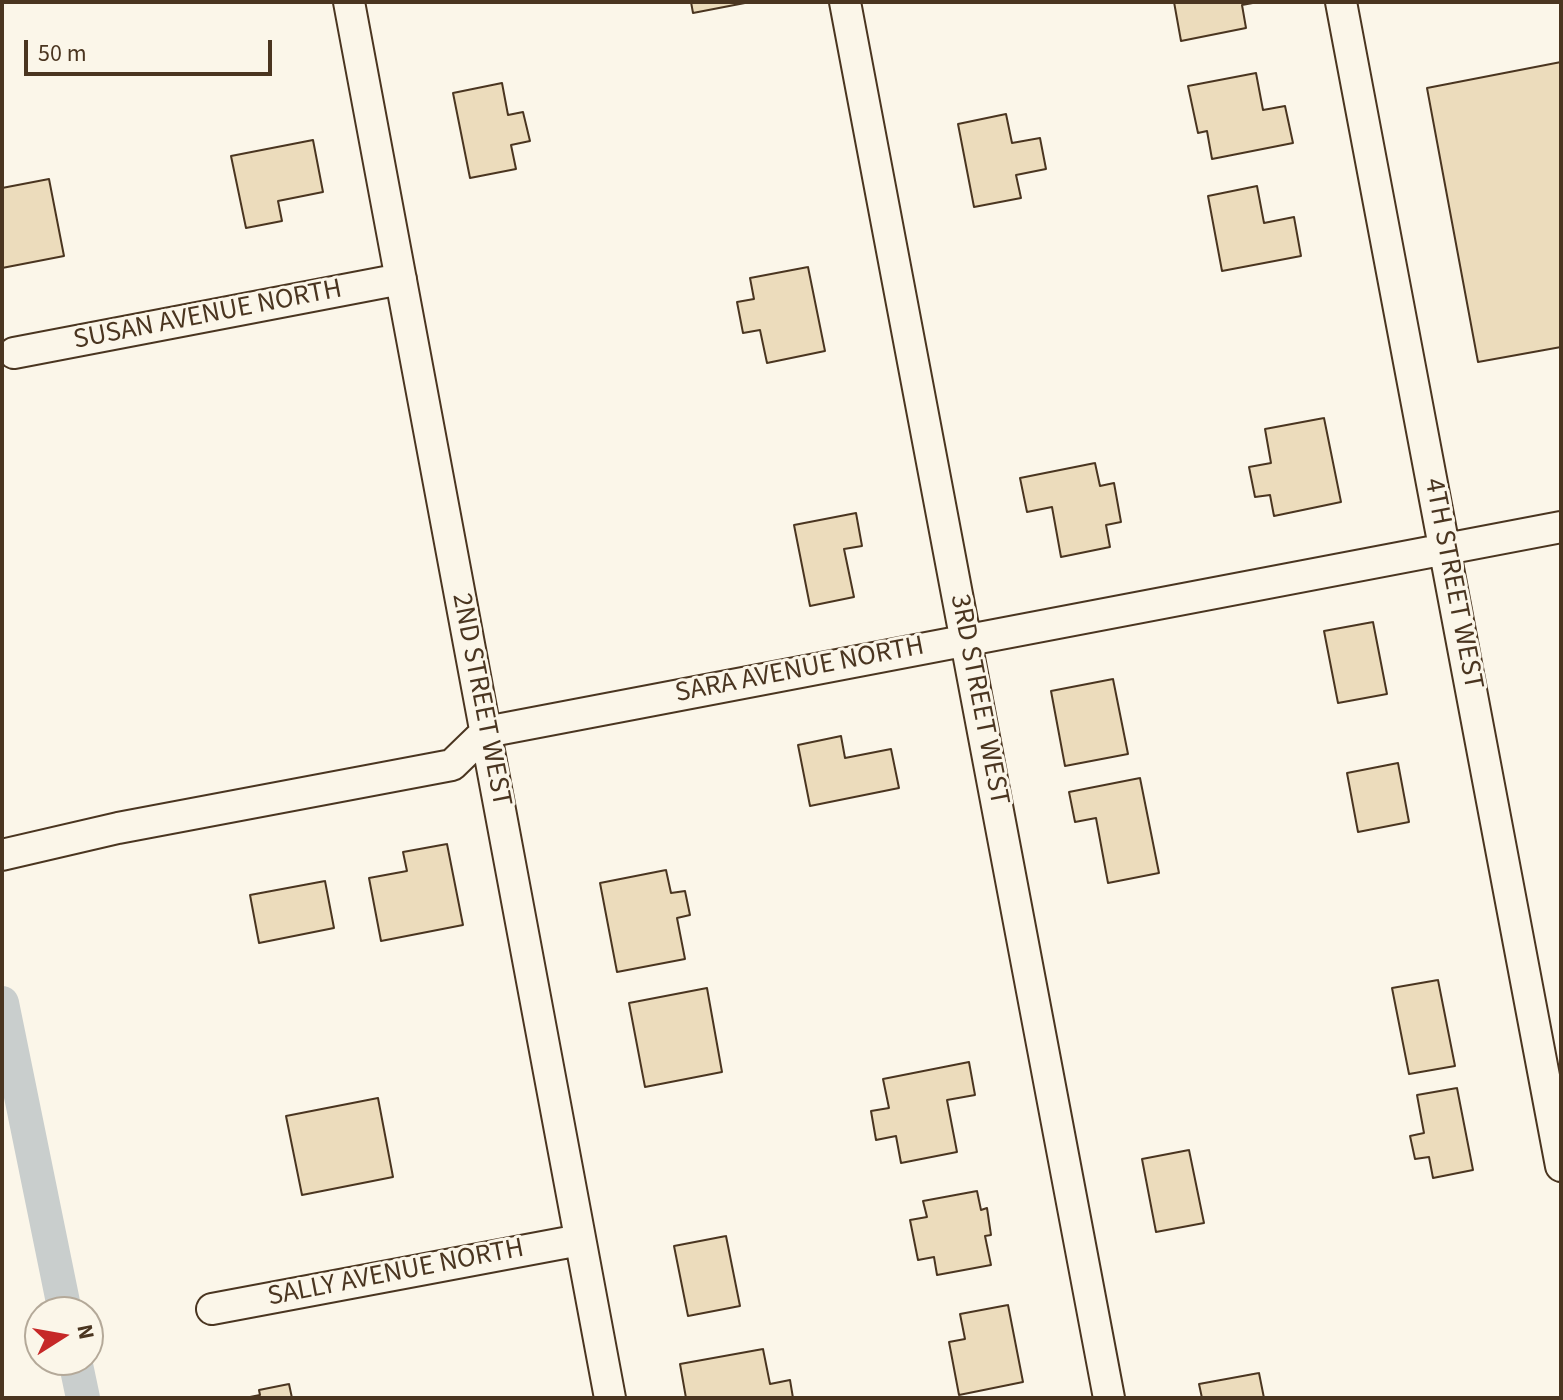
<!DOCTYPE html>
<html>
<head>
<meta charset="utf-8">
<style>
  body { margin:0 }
  #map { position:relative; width:1563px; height:1400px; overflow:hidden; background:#fbf6e9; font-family:"Source Sans 3",sans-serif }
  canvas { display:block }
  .frame { position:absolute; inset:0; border:4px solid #4a3520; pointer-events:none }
  .north { position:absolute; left:24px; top:1296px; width:80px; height:80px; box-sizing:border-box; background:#fbf6e9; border:2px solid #b4a999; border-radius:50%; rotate:79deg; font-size:22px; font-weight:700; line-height:32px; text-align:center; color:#4a3520 }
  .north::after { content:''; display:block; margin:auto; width:28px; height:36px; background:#c62828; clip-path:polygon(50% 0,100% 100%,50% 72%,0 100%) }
  .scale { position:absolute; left:24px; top:40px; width:248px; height:36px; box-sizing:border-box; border:4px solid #4a3520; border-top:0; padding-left:10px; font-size:24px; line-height:28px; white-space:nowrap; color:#4a3520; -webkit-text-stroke:6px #fbf6e9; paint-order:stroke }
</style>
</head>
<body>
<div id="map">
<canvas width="1563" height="1400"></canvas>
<div class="frame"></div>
<div class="north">N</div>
<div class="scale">50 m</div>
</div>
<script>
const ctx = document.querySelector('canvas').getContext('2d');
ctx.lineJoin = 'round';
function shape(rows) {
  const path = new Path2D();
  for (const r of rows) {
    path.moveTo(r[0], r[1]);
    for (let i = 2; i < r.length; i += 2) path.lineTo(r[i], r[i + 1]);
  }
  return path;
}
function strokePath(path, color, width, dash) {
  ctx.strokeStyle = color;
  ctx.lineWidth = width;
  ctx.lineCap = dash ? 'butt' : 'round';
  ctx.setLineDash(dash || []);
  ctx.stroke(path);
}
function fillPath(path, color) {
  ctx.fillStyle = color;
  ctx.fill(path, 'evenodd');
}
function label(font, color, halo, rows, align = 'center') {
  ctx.font = font + ' "Source Sans 3",sans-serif';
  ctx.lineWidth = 6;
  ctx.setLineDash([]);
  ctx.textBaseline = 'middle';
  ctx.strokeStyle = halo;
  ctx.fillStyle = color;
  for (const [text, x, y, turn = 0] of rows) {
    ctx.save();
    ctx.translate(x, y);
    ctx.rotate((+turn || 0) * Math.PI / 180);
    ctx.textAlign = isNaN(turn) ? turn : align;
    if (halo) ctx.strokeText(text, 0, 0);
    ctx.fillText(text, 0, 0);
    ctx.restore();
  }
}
const canal = shape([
  [2,1003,65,1312],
  [75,1360,83,1398]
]);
const building = shape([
  [691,2,750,2,693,13,691,2],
  [1174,2,1258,2,1242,5,1246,28,1181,41,1174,2],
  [1561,62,1561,347,1478,362,1427,88,1561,62],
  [1256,73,1263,110,1285,106,1293,143,1212,159,1207,131,1198,133,1188,86,1256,73],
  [502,83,508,115,523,112,530,141,511,145,516,169,470,178,453,93,502,83],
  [1006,114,1012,143,1040,138,1046,169,1016,175,1021,198,974,207,958,124,1006,114],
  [313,140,323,192,278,201,282,221,246,228,231,156,313,140],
  [49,179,64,256,2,268,2,188,49,179],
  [1257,186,1264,223,1294,217,1301,256,1222,271,1208,196,1257,186],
  [808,267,825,351,767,363,760,330,743,333,737,302,754,299,750,278,808,267],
  [1324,418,1341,502,1274,516,1270,495,1255,497,1249,467,1271,463,1265,429,1324,418],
  [1095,463,1100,486,1114,483,1121,522,1106,525,1110,547,1061,557,1052,507,1027,512,1020,478,1095,463],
  [856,513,862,546,844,549,854,597,810,606,794,525,856,513],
  [1373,622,1387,694,1338,703,1324,631,1373,622],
  [1113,679,1128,754,1065,766,1051,691,1113,679],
  [841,736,845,758,891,749,899,788,810,806,798,745,841,736],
  [1398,763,1409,822,1358,832,1347,773,1398,763],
  [1140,778,1159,873,1108,883,1096,818,1075,822,1069,792,1140,778],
  [447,844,463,925,381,941,369,878,407,871,403,852,447,844],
  [666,870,671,893,685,891,690,915,677,918,685,959,617,972,600,883,666,870],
  [325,881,334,928,259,943,250,895,325,881],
  [1438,980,1455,1066,1409,1074,1392,988,1438,980],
  [707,988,722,1072,645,1087,629,1003,707,988],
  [969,1062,975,1095,947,1100,957,1152,901,1163,896,1136,876,1140,871,1111,889,1108,883,1079,969,1062],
  [1457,1088,1473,1170,1433,1178,1429,1157,1415,1159,1410,1136,1424,1133,1417,1095,1457,1088],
  [378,1098,393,1177,302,1195,286,1116,378,1098],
  [1189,1150,1204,1223,1156,1232,1142,1159,1189,1150],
  [977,1191,981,1210,987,1208,991,1235,985,1236,991,1265,937,1275,934,1257,918,1260,910,1220,927,1217,923,1201,977,1191],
  [726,1236,740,1306,688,1316,674,1246,726,1236],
  [1008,1305,1023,1382,959,1395,949,1342,965,1339,960,1314,1008,1305],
  [763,1349,770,1384,790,1380,793,1398,686,1398,680,1364,763,1349],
  [1259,1373,1264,1398,1202,1398,1199,1384,1259,1373],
  [289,1384,292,1398,245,1398,260,1395,259,1390,289,1384]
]);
const minor = shape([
  [349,2,610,1398],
  [845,2,1109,1398],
  [1341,2,1561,1166],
  [14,353,401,279],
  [2,855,118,828,452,765,486,732,1561,527],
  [212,1309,580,1240]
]);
const streetNames = [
  ["SUSAN AVENUE NORTH",208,316,-11],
  ["4TH STREET WEST",1452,584,79],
  ["SARA AVENUE NORTH",800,671,-11],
  ["2ND STREET WEST",480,700,79],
  ["3RD STREET WEST",978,700,79],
  ["SALLY AVENUE NORTH",396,1274,-11]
];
strokePath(canal, '#c9cecd', 34);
fillPath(building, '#ecdcbc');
strokePath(building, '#4a3520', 2);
strokePath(minor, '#4a3520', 34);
strokePath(minor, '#fbf6e9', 30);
label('28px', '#4a3520', '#fbf6e9', streetNames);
</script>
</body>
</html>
